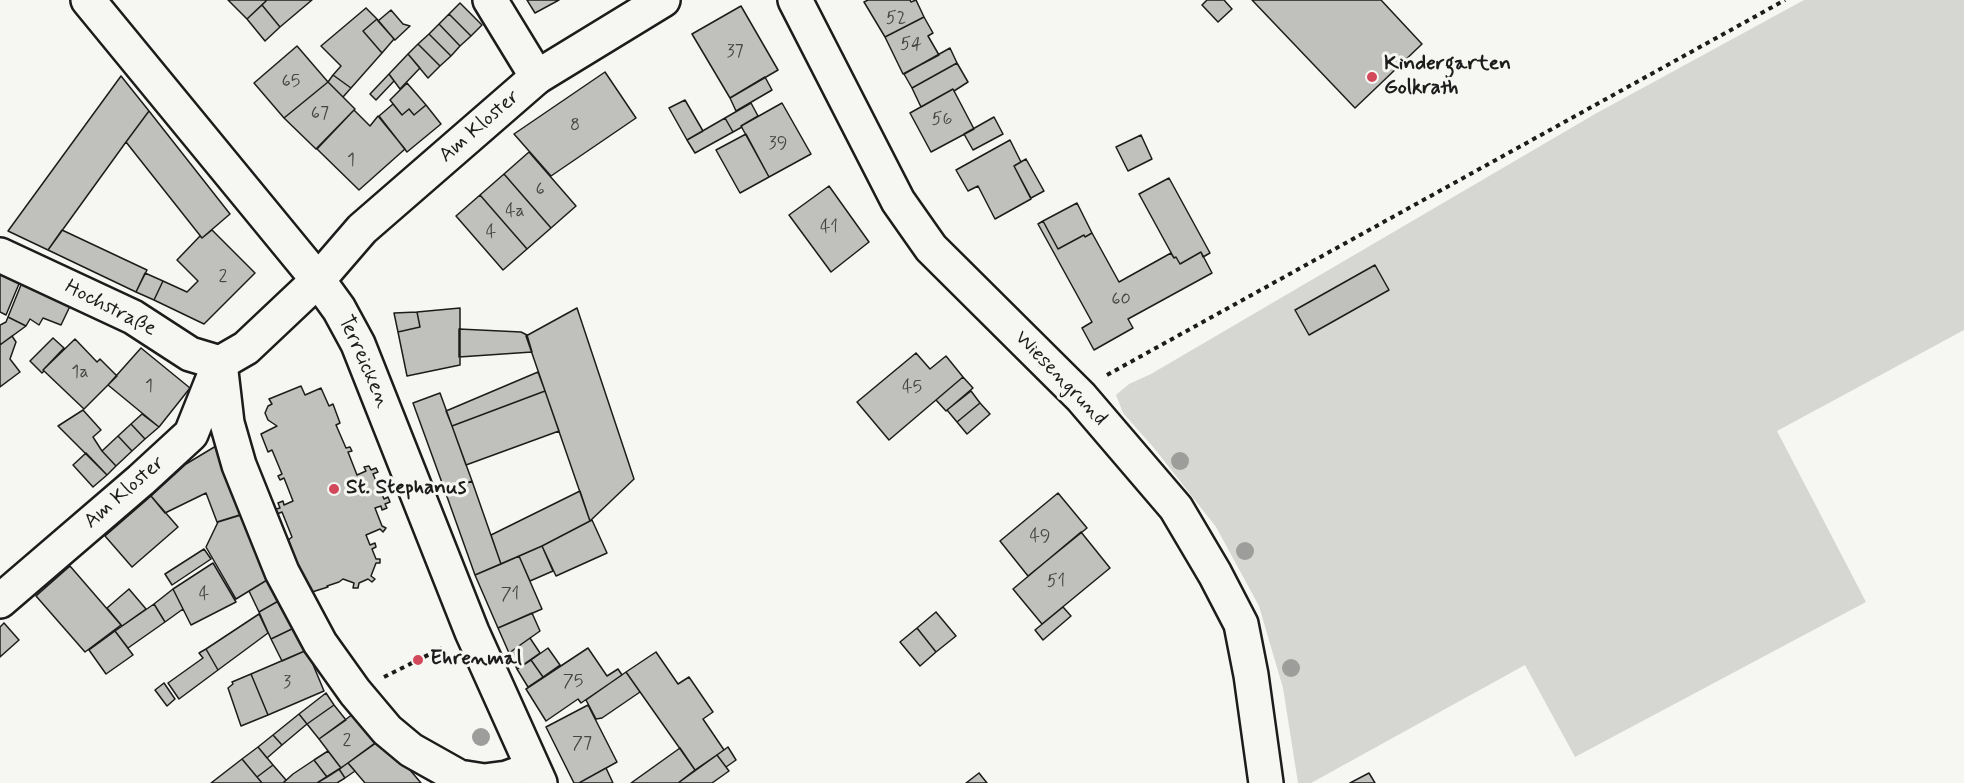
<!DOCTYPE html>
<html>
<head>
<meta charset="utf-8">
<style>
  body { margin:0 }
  canvas { display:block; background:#f6f6f2 }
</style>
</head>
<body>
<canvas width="1964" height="783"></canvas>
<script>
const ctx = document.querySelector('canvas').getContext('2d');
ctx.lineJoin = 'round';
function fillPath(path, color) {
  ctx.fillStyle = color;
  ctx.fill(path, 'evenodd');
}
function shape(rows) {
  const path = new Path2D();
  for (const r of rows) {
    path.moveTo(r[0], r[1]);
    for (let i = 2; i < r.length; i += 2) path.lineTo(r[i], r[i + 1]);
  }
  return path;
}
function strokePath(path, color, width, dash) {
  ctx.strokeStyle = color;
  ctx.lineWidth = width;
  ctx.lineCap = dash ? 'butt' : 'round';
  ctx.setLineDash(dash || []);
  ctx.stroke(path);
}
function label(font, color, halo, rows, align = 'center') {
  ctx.font = font + ' Mynerve,sans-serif';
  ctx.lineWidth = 6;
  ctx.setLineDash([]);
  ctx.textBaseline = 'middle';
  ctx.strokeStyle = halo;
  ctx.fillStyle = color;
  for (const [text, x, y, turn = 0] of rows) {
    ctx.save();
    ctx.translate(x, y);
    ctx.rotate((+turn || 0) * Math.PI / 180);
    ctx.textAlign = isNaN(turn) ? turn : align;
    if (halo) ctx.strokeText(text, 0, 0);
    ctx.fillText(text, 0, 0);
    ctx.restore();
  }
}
const green = shape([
  [1804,0,1964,0,1964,330,1777,431,1866,602,1575,757,1525,665,1311,783,1298,783,1283,688,1259,606,1216,527,1154,448,1123,413,1116,395,1129,384,1151,374,1595,114]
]);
const building = shape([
  [228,0,267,0,247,19,228,0],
  [267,0,312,0,280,27,262,5,267,0],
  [527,0,559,0,535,13,527,0],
  [868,0,910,0,911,2,916,0,924,17,885,37,864,2,868,0],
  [1207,0,1224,0,1232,9,1218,22,1202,5,1207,0],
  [1252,0,1381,0,1422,44,1355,108,1252,0],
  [460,3,482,25,471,36,449,14,460,3],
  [262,5,280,27,265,41,247,19,262,5],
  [741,6,778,70,730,98,692,34,741,6],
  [366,8,377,19,363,31,382,53,351,88,333,75,341,66,321,46,366,8],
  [391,10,403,24,410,26,395,40,378,21,391,10],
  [449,14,471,36,460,46,439,24,449,14],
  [924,17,933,33,928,36,939,55,903,74,885,37,924,17],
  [377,19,394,39,382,53,363,31,377,19],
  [439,24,460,46,451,56,429,34,439,24],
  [429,34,451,56,440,66,418,44,429,34],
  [418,44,440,66,428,78,408,54,418,44],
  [297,46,328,82,284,118,254,83,297,46],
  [950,48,957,63,912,88,904,74,950,48],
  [408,54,420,68,400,89,389,74,408,54],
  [957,63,968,82,954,91,953,89,921,107,912,88,957,63],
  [605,72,636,118,551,176,514,134,605,72],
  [389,74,394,81,376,100,370,94,389,74],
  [333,75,351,88,343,97,328,82,333,75],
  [121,76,149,111,126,142,48,250,8,231,121,76],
  [765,77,772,90,736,111,730,98,765,77],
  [328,82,355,109,316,149,284,118,328,82],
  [407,83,426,105,414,115,409,109,402,115,390,100,407,83],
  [953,89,974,129,931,152,910,113,953,89],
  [685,100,703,131,687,140,669,108,685,100],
  [751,103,758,116,741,126,742,127,733,132,725,118,751,103],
  [782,103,811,154,769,177,741,126,782,103],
  [393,104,402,115,409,109,414,115,426,105,441,124,407,152,379,116,393,104],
  [354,110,370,126,378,116,405,149,359,190,317,149,354,110],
  [149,111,230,214,202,238,126,142,149,111],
  [994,117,1003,134,973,150,964,134,994,117],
  [725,118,733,132,695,153,687,140,725,118],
  [746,134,769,177,740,193,716,150,746,134],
  [1141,135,1152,159,1128,171,1116,147,1141,135],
  [1010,140,1021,162,1014,166,1031,199,995,219,978,186,968,191,956,170,1010,140],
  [529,152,576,206,551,228,504,174,529,152],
  [1026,159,1044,191,1031,198,1014,166,1026,159],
  [504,174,551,228,527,249,480,195,504,174],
  [1169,178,1210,253,1203,257,1201,252,1180,264,1176,257,1174,258,1139,194,1169,178],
  [829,186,869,242,831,272,789,215,829,186],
  [480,195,527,249,503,270,456,216,480,195],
  [1077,203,1092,233,1085,237,1084,235,1058,249,1043,221,1077,203],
  [1043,221,1058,249,1084,235,1085,237,1092,233,1119,282,1171,253,1174,258,1176,257,1180,264,1201,252,1212,273,1128,319,1133,328,1094,350,1082,328,1092,322,1038,224,1043,221],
  [62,230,147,270,136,292,48,250,62,230],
  [212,230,255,273,204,324,154,300,163,281,187,292,198,281,177,260,200,236,202,238,212,230],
  [1375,265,1389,290,1309,335,1295,310,1375,265],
  [0,269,21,279,6,315,0,312,0,269],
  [145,273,163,281,154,300,136,292,145,273],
  [23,280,72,302,61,325,43,318,39,325,30,319,26,326,8,317,23,280],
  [460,308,460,365,407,376,398,332,420,327,417,312,460,308],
  [577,308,634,479,590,521,526,336,577,308],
  [417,312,420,327,398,332,394,313,417,312],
  [8,317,26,326,0,345,0,325,6,322,8,317],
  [459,329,521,332,527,335,532,352,459,357,459,329],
  [12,336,16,342,10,359,20,372,0,387,0,345,12,336],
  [53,338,64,348,43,370,44,371,42,373,30,361,53,338],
  [75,339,97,362,100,359,117,376,84,409,43,370,75,339],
  [141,348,190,388,159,427,108,385,141,348],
  [916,353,930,369,946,356,963,377,889,440,857,402,916,353],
  [538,372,545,391,452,426,446,411,538,372],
  [963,377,973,388,946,411,936,400,963,377],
  [301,386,305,395,321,388,329,406,333,404,340,423,336,425,346,448,350,447,352,451,348,452,357,475,366,471,364,467,369,466,371,470,376,468,378,472,373,474,384,499,388,497,390,502,385,504,387,508,382,510,381,506,375,508,382,526,386,528,383,532,380,529,366,535,370,545,375,543,376,547,372,549,376,559,380,559,380,563,376,563,371,576,375,579,372,582,368,579,359,583,358,588,353,588,354,583,343,579,339,582,327,586,328,587,312,592,313,594,311,594,301,576,302,575,297,563,294,561,296,561,287,541,292,537,282,512,277,514,276,509,280,508,278,503,283,501,284,505,293,501,284,478,280,480,278,476,282,474,272,450,268,452,261,434,277,426,268,420,265,413,268,406,272,404,269,399,301,386],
  [545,391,559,431,466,465,452,426,545,391],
  [971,391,980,403,957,422,947,410,971,391],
  [440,393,472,481,445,491,413,403,440,393],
  [980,403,990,414,967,434,957,422,980,403],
  [83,410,101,430,93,437,102,451,116,466,107,475,58,426,83,410],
  [142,414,159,427,145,439,131,424,142,414],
  [131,424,145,439,132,451,118,436,131,424],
  [118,436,132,451,116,466,102,451,118,436],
  [216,446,234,477,246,513,217,522,206,493,165,513,151,496,186,464,216,446],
  [86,453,107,475,93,487,73,465,86,453],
  [472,481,501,564,475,575,445,491,472,481],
  [580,491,590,521,542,546,501,564,491,535,580,491],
  [1058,493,1087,528,1028,576,1000,541,1058,493],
  [151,496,178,527,132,567,105,536,151,496],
  [241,515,272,577,236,599,206,547,218,522,241,515],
  [592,520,607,553,556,576,542,546,592,520],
  [1081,532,1110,568,1042,624,1013,589,1081,532],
  [542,546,553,571,530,581,519,556,542,546],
  [204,549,211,559,172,585,165,574,204,549],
  [519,556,542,609,498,628,475,575,519,556],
  [213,563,236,602,191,625,173,589,213,563],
  [70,566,121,625,85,652,36,596,70,566],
  [272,577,282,599,259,612,249,591,272,577],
  [129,589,146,609,122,626,107,608,129,589],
  [173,589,183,609,165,622,154,604,173,589],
  [282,599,296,627,271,639,259,612,282,599],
  [154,604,165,622,128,648,115,631,154,604],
  [1063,607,1071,616,1043,640,1035,630,1063,607],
  [936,612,956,636,936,652,917,628,936,612],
  [532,613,540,631,509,653,498,628,532,613],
  [259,614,268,633,218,670,206,649,259,614],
  [4,623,19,640,0,657,0,627,4,623],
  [296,627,307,650,282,661,271,639,296,627],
  [917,628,936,652,920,666,900,642,917,628],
  [115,631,133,655,106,674,89,650,115,631],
  [530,638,540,653,517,669,509,653,530,638],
  [548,648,560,665,543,677,531,660,548,648],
  [588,648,607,676,618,669,622,675,581,703,578,699,546,721,526,689,588,648],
  [206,649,218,670,179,699,168,683,203,658,199,653,206,649],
  [307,650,324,691,268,715,251,674,307,650],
  [656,652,678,684,689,677,713,712,703,719,724,750,695,770,626,672,656,652],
  [531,660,543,677,528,687,517,669,531,660],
  [626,672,640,692,602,718,596,719,586,700,626,672],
  [251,674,268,715,241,726,228,688,233,684,232,682,251,674],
  [164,683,175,699,167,706,155,690,164,683],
  [326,693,334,705,307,724,299,714,326,693],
  [334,705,346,720,319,739,307,724,334,705],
  [588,705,617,762,579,783,574,783,546,727,588,705],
  [299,714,307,724,282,745,273,735,299,714],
  [353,714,375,743,341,768,319,739,353,714],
  [273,735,282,745,267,758,258,747,273,735],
  [383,738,421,783,365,783,348,763,383,738],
  [258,747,273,765,257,777,242,759,258,747],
  [728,747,736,760,726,767,717,755,728,747],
  [680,748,695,770,678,783,631,783,680,748],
  [328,751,341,768,327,777,314,760,328,751],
  [717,755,729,771,712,783,678,783,717,755],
  [242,759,262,783,211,783,242,759],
  [314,760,327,777,317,783,283,783,293,774,314,760],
  [348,763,355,771,345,778,339,769,348,763],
  [273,765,286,780,283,783,262,783,257,777,273,765],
  [606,768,613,783,579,783,606,768],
  [339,769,345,778,337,783,317,783,339,769],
  [979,773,987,783,966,783,979,773],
  [1369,773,1375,783,1350,783,1369,773]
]);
const path = shape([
  [1107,375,1785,0],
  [384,677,442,648]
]);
const minor = shape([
  [88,0,318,280],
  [490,0,537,77],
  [795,0,898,201,931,248,1081,397,1176,508,1215,574,1241,624,1251,675,1266,783],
  [220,363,227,423,239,465,282,572,320,643,355,692,387,730,411,750,459,777,484,781,507,778,532,769],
  [0,601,141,480,191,434,219,364]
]);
const major = shape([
  [0,255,133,317,190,354,220,363,246,348,318,280,362,229,537,77,663,0],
  [318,280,339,309,358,344,472,632,540,783]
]);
const trees = [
  [1180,461],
  [1245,551],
  [1291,668],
  [481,737]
];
const markers = [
  [1372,77,6,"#d1495b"],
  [334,489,6,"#d1495b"],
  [418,660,6,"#d1495b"]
];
const numberNames = [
  ["52",896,19],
  ["54",911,45],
  ["37",735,52],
  ["65",291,82],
  ["67",320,114],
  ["56",942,120],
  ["8",575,126],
  ["39",778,144],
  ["1",351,161],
  ["6",540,190],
  ["4a",515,212],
  ["41",829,228],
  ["4",491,233],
  ["2",223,277],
  ["60",1121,300],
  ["1a",80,373],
  ["1",149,387],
  ["45",912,388],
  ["49",1040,537],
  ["51",1056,582],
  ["4",204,595],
  ["71",510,595],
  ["75",573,682],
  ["3",287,683],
  ["2",347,741],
  ["77",582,744]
];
const poiNames = [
  ["Kindergarten",1384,65],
  ["Golkrath",1384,89],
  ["St. Stephanus",346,489],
  ["Ehrenmal",430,660]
];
const streetNames = [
  ["Am Kloster",480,127,-41],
  ["Hochstraße",110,309,27],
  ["Terreicken",363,362,66],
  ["Wiesengrund",1060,379,46],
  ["Am Kloster",125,493,-41]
];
fillPath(green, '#d6d6d2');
fillPath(building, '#c0c0bd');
strokePath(building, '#1c1c1c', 1.5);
strokePath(minor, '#1c1c1c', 38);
strokePath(major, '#1c1c1c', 38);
strokePath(path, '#1c1c1c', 4, [4.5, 4.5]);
strokePath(minor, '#f6f6f2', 33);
strokePath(major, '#f6f6f2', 33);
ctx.fillStyle = '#9d9d9b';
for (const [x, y] of trees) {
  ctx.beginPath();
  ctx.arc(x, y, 9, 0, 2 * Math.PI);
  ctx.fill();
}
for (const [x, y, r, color] of markers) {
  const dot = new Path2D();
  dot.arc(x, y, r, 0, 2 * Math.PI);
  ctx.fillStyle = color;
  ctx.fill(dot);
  strokePath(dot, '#f6f6f2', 2);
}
label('18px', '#454544', null, numberNames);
label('bold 21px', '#1c1c1c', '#f6f6f2', poiNames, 'left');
label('21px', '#1c1c1c', '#f6f6f2', streetNames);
</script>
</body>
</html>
